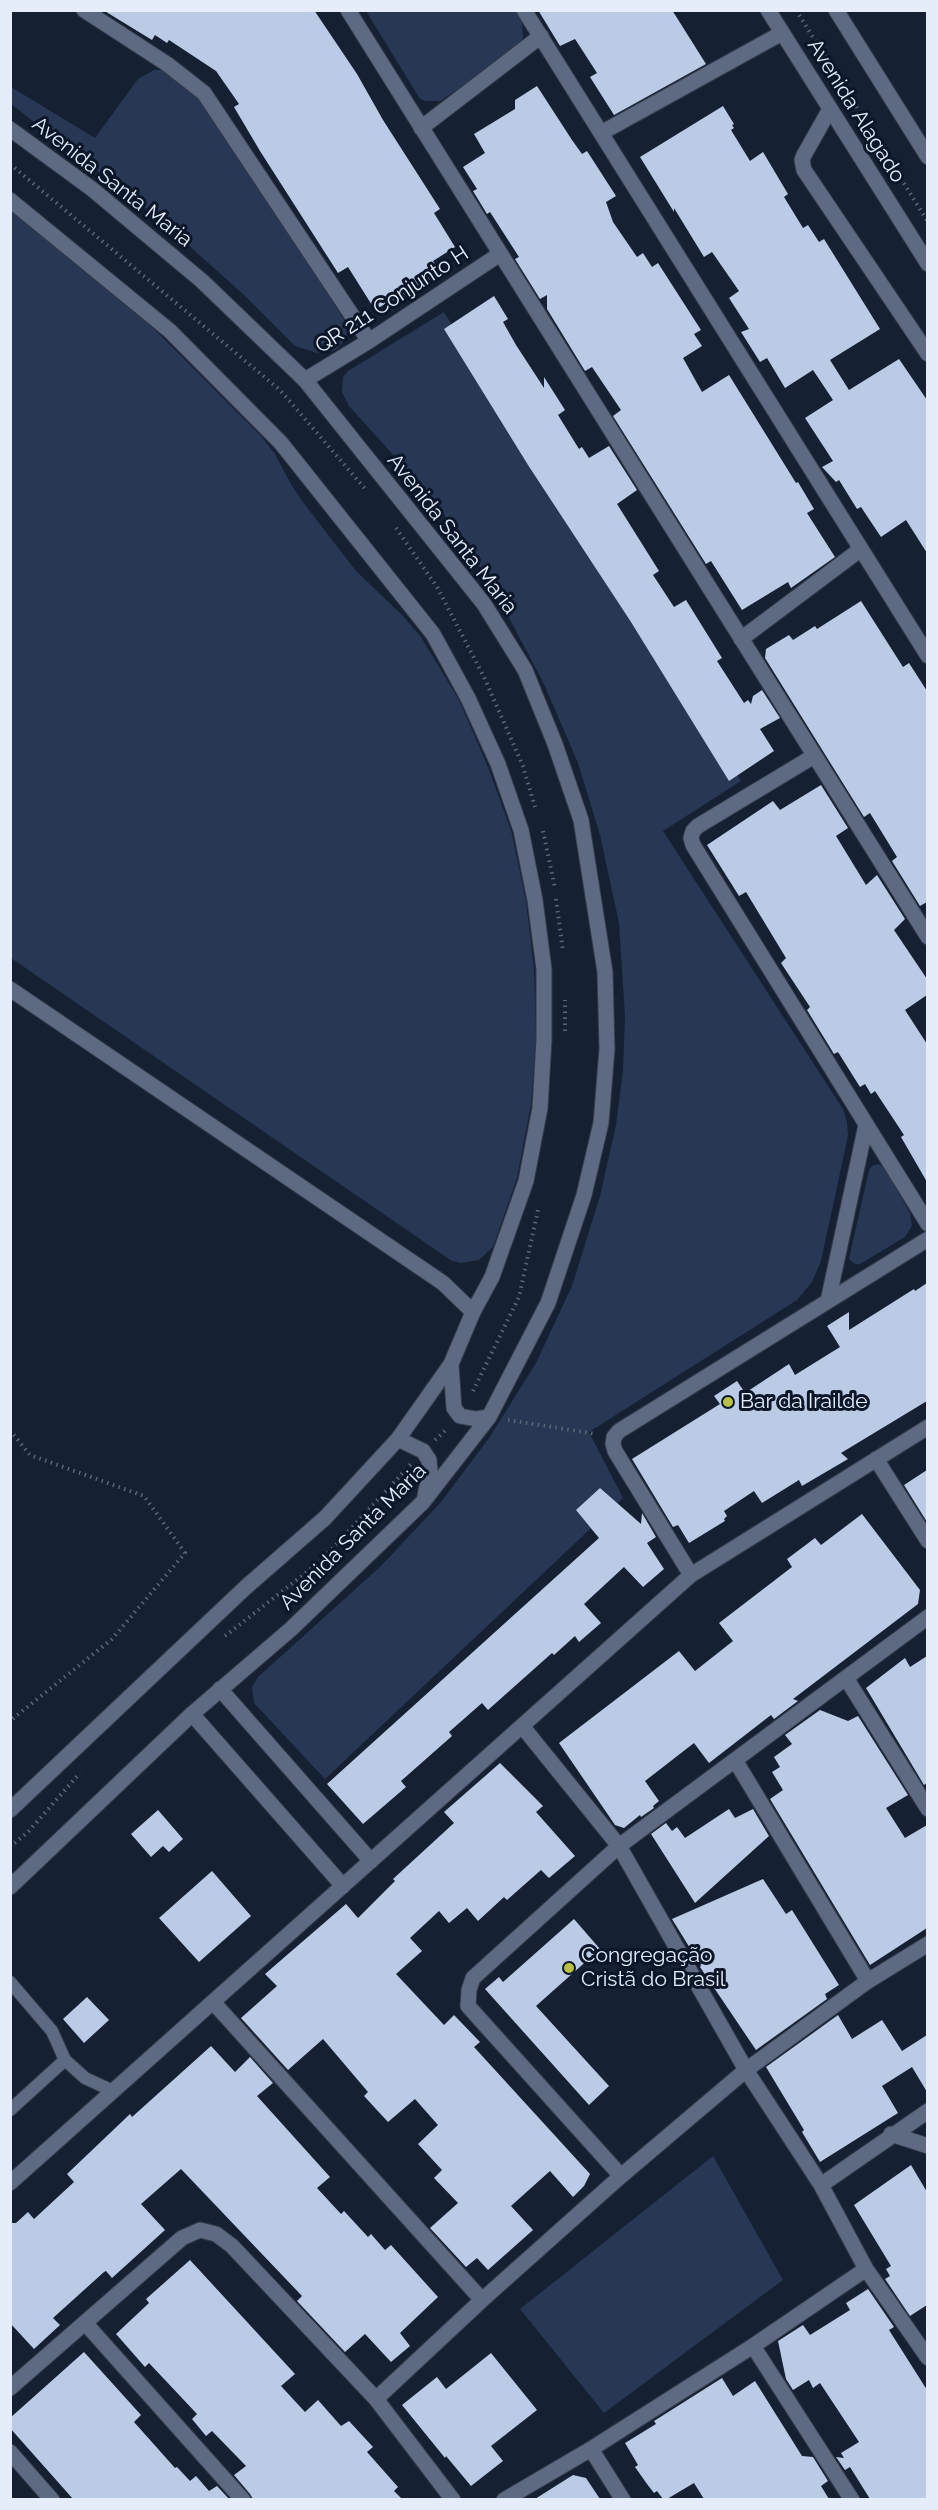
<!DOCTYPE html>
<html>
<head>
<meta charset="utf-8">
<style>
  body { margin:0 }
  #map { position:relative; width:938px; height:2510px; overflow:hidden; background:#152033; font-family:Raleway,sans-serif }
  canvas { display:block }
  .frame { position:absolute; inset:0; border:12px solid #e5edfa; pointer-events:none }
</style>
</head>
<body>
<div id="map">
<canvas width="938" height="2510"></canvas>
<div class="frame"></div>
</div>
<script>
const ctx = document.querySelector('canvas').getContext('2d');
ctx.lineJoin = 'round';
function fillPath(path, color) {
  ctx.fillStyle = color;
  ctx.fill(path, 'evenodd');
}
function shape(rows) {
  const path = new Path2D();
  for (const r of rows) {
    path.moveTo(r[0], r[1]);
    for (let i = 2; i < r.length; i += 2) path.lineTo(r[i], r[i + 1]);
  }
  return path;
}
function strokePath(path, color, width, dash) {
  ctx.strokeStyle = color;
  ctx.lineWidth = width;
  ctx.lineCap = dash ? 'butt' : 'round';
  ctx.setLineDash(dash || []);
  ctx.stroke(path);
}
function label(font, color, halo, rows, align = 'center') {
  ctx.font = font + ' Raleway,sans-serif';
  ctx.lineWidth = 6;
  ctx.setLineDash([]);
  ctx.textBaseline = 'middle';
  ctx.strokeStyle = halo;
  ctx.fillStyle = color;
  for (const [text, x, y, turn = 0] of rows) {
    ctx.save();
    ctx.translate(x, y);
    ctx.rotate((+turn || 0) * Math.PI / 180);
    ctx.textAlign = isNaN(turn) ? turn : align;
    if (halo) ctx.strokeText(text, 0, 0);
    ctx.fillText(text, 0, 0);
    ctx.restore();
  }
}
const green = shape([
  [366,11,516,11,522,20,523,38,520,47,440,101,426,101,420,99],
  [154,70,163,70,179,79,213,114,345,321,347,334,345,340,336,350,317,353,295,346,244,295,156,216,11,104,11,87,95,138,138,79],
  [11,211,153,328,261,436,275,454,292,486,306,506,356,571,402,615,421,637,459,700,488,767,511,830,526,901,534,970,536,1039,531,1104,517,1178,493,1247,479,1260,461,1263,452,1261,11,958],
  [444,312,741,781,663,831,843,1109,847,1122,848,1136,821,1261,812,1282,797,1300,589,1432,623,1498,325,1779,254,1703,252,1687,258,1677,381,1566,441,1502,489,1438,536,1363,572,1286,600,1196,616,1125,623,1070,625,1017,619,923,600,835,578,763,543,682,490,582,434,500,349,406,342,392,343,377,348,371],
  [878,1164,884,1167,910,1213,912,1226,905,1237,860,1264,855,1264,849,1259,850,1254,869,1170,872,1166],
  [713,2156,783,2280,604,2413,520,2309]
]);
const building = shape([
  [103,10,314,10,357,74,383,120,440,209,434,213,455,247,433,261,440,273,395,301,393,299,375,310,348,267,338,273,260,151,234,107,239,104,216,71,169,40,167,43,155,35,152,40],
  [538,10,672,10,706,64,614,115,590,77,597,73,575,39,560,46],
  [537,86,572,140,582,154,587,151,616,196,606,202,613,222,637,257,643,253,652,267,658,263,701,330,694,334,702,346,683,358,702,392,729,375,796,483,798,482,814,509,807,513,835,557,791,588,788,582,742,610,711,561,706,564,613,416,621,410,592,367,585,371,547,309,547,295,540,299,515,259,519,257,490,212,487,214,473,191,477,189,463,167,485,153,474,134,515,109,515,100],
  [723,106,734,124,732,125,734,128,731,130,750,161,763,152,788,194,784,197,803,228,808,225,819,242,824,239,880,329,830,360,849,390,899,359,927,400,927,553,906,520,881,537,861,507,857,509,839,480,836,482,822,467,833,461,805,418,833,400,813,370,785,388,767,358,760,362,741,332,749,329,729,298,739,291,712,252,704,257,674,208,674,212,640,157],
  [494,296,508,319,503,322,516,345,544,388,544,377,565,410,558,415,579,449,582,447,589,458,609,446,637,490,617,504,659,571,653,575,674,607,686,600,722,658,717,661,744,703,748,700,751,704,753,696,762,690,780,718,760,729,774,751,729,781,631,622,528,465,444,329],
  [861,601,903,667,909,663,927,691,927,902,920,906,892,861,897,857,870,813,864,817,765,658,766,649,789,635,793,640,815,626,817,629],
  [821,785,848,828,836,836,866,885,877,875,905,919,894,930,927,979,927,995,905,1010,927,1044,927,1182,901,1137,904,1135,875,1091,871,1094,865,1084,860,1087,838,1052,834,1054,807,1010,810,1007,781,963,786,958,746,892,739,896,707,845,773,801,780,810],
  [927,1283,927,1401,841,1453,848,1459,802,1486,799,1480,762,1503,754,1491,724,1511,727,1516,724,1519,725,1521,689,1543,678,1525,673,1527,632,1459,720,1404,714,1396,737,1381,745,1393,789,1364,795,1375,840,1347,827,1326,849,1312,849,1330,914,1289,915,1291],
  [927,1470,927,1522,904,1485],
  [600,1488,641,1524,642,1513,656,1537,647,1543,664,1569,643,1587,624,1567,584,1604,601,1623,579,1642,575,1636,554,1655,552,1653,488,1710,482,1703,449,1732,452,1736,401,1781,406,1787,363,1824,327,1784,599,1538,576,1510],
  [862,1514,920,1590,918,1604,793,1699,798,1701,774,1719,771,1715,709,1763,694,1743,645,1781,659,1801,653,1806,654,1808,641,1817,640,1815,624,1828,615,1825,559,1743,679,1651,695,1671,733,1641,719,1623,792,1567,787,1559,815,1538,821,1545],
  [927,1656,927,1783,924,1785,866,1688,905,1658,910,1667],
  [820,1710,848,1721,858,1716,908,1795,886,1808,905,1838,927,1825,927,1928,870,1965,770,1799,783,1790,772,1772,780,1767,774,1757,792,1744,785,1735],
  [500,1763,543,1806,536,1812,575,1856,549,1878,541,1870,507,1900,504,1897,478,1921,467,1908,449,1923,439,1911,410,1938,422,1951,396,1974,444,2025,454,2015,480,2042,474,2047,590,2174,584,2186,573,2197,550,2171,511,2206,533,2230,488,2270,477,2258,466,2267,430,2228,458,2203,434,2178,442,2170,418,2144,438,2125,415,2099,388,2122,364,2096,368,2092,323,2039,288,2070,241,2018,277,1986,265,1974,346,1904,358,1918,395,1881,393,1879,454,1823,444,1812],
  [729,1809,735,1818,753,1809,769,1836,695,1903,651,1834,666,1823,672,1831,677,1827,685,1838],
  [158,1810,183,1839,169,1852,163,1846,151,1857,131,1834],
  [212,1871,251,1916,199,1962,159,1918],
  [763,1879,786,1914,792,1910,839,1985,825,1994,827,1999,756,2050,700,1967,701,1966,672,1919],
  [574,1919,600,1949,536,2006,609,2086,589,2105,485,1989,499,1977,503,1982],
  [87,1997,109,2020,84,2043,63,2019],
  [838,2015,852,2039,882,2020,902,2051,927,2035,927,2092,912,2067,882,2086,898,2113,820,2162,802,2132,804,2130,766,2067],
  [211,2046,235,2072,250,2057,273,2083,257,2096,330,2177,317,2188,341,2214,344,2211,368,2237,371,2234,385,2250,391,2245,438,2297,400,2333,410,2346,391,2362,365,2334,345,2352,297,2301,302,2296,181,2169,141,2204,165,2230,112,2278,106,2271,104,2272,53,2318,60,2325,34,2349,10,2323,10,2223,16,2223,28,2212,34,2219,74,2182,67,2174,130,2114,132,2117],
  [911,2165,927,2192,927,2305,910,2316,885,2279,890,2276,886,2269,891,2266,854,2205],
  [190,2260,295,2374,281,2386,305,2412,318,2400,341,2426,349,2421,373,2447,367,2452,398,2487,394,2491,402,2499,253,2499,250,2494,234,2475,246,2466,212,2431,206,2436,192,2419,197,2414,149,2363,145,2367,116,2334,149,2303,146,2299],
  [868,2289,894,2327,889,2330,927,2390,927,2499,870,2499,850,2467,845,2470,836,2457,844,2458,841,2453,859,2442,820,2383,813,2388,809,2380,793,2390,786,2379,778,2341,803,2325,810,2335,850,2310,846,2303],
  [84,2352,141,2415,134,2422,175,2468,177,2467,190,2481,196,2476,209,2491,217,2486,229,2499,73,2499,10,2428,10,2418],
  [491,2353,537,2410,491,2446,503,2461,471,2486,446,2456,445,2458,402,2405,437,2377,446,2389],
  [722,2378,733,2396,755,2381,802,2456,813,2457,828,2481,821,2486,829,2499,704,2499,694,2483,667,2499,663,2499,657,2491,654,2493,647,2484,635,2467,638,2465,625,2443,656,2424,654,2421],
  [573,2475,586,2478,600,2499,535,2499]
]);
const path = shape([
  [796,10,928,222],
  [10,164,280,390,367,491],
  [396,528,437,587,484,677,523,766,535,807],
  [543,831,555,888],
  [556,899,563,951],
  [565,1031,565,1000],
  [473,1391,519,1297,538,1210],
  [508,1420,596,1434],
  [10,1430,30,1455,144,1496,185,1553,112,1639,10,1721],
  [435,1440,447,1429],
  [225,1636,321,1561,411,1464],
  [10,1847,28,1832,80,1773]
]);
const service = shape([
  [10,1982,52,2031,65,2060],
  [10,2110,65,2060,85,2078,113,2091]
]);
const minor = shape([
  [84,10,167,64,204,93,369,341],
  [348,10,928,937],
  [524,10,928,656],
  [830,109,804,155,802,160,804,170,928,354],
  [421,128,541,36],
  [601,133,782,33],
  [305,380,369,341,500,254],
  [741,639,861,549],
  [814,756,698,826,693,831,691,838,693,845,928,1224],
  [10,989,443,1283,473,1312],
  [828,1301,866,1125],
  [876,1459,928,1541],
  [691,1575,615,1451,613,1444,614,1437,619,1431,928,1239],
  [928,1617,619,1846,473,1978,469,1990,468,2006,621,2176,746,2070,868,1981,928,1944],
  [846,1678,928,1809],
  [220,1689,371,1861],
  [192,1714,343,1886],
  [522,1726,619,1846,746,2070,821,2185,866,2269,928,2358],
  [735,1760,868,1981],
  [213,2002,482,2300],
  [891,2134,928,2146],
  [10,2183,691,1575,928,1427],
  [821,2185,928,2111],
  [86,2324,243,2500],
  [753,2346,852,2500],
  [10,2388,182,2238,200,2230,216,2234,232,2246,376,2399],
  [591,2449,623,2500],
  [10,2452,52,2500],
  [453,2500,376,2399,482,2300,621,2176],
  [504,2500,591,2449,753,2346,866,2269]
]);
const secondary = shape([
  [768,10,928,264],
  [836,10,928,157],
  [10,129,92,189,202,281,305,380,484,604,525,670,555,744,581,820,605,972,607,1049,601,1123,584,1195,548,1303,489,1417,423,1502,291,1629,192,1714,10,1887],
  [10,200,170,331,281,443,433,634,468,698,498,764,521,830,535,900,544,969,544,1040,540,1108,526,1181,492,1277,473,1312,451,1364,398,1439,325,1518,246,1587,10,1810],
  [451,1364,454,1408,460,1416,476,1419,489,1417],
  [398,1439,423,1451,429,1460,430,1471,425,1496]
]);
const markers = [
  [728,1402,6,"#bac045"],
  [569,1968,6,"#bac045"]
];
const streetNames = [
  ["Avenida Alagado",856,111,58],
  ["Avenida Santa Maria",112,182,38],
  ["QR 211 Conjunto H",392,300,-33],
  ["Avenida Santa Maria",452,534,52],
  ["Avenida Santa Maria",353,1537,-45]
];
const poiNames = [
  ["Bar da Irailde",740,1402],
  ["Congregação",581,1956],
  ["Cristã do Brasil",581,1980]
];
fillPath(green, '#273754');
fillPath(building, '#bccbe5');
strokePath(service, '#353b4b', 14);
strokePath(minor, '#353b4b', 17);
strokePath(secondary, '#353b4b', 17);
strokePath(path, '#5c6677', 4, [1.5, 4.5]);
strokePath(service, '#5d6a81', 12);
strokePath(minor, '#5d6a81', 15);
strokePath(secondary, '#5d6a81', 15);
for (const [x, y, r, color] of markers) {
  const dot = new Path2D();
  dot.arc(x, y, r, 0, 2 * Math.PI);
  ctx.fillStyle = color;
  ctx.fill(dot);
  strokePath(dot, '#0c1629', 2);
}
label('21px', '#e5edfa', '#0c1629', streetNames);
label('21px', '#e5edfa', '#0c1629', poiNames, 'left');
</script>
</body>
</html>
